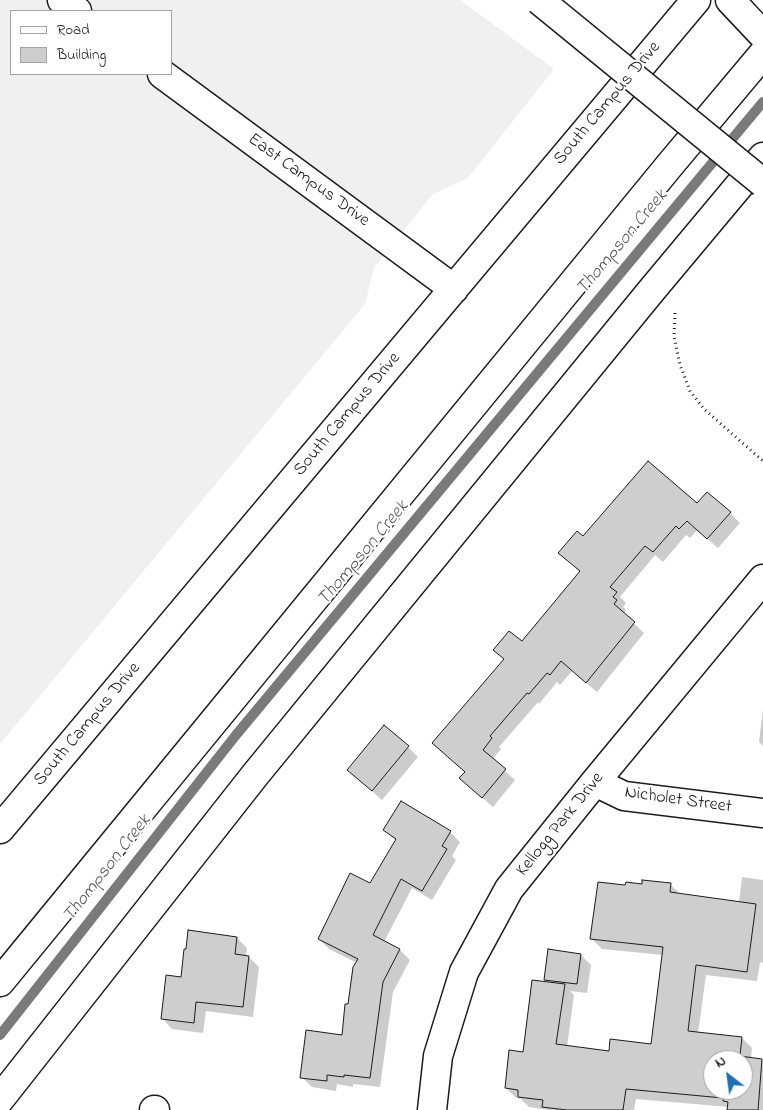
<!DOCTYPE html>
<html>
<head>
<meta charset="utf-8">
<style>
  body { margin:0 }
  #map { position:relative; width:763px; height:1110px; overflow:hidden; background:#fff; font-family:"Indie Flower",sans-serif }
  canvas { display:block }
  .legend { position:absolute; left:10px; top:10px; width:162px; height:65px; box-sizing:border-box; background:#fff; border:1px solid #a4a4a4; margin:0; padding:6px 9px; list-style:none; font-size:15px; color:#1c1c1c }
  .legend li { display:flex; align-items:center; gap:10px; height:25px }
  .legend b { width:25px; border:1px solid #a4a4a4 }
  .north { position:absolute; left:703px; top:1050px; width:50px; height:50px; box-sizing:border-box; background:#fff; border:1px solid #a4a4a4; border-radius:50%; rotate:330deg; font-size:14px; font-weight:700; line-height:20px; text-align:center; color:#1c1c1c }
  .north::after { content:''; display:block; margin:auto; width:18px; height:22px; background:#1f6fb2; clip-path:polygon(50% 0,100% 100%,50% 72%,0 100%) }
</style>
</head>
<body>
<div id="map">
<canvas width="763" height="1110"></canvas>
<ul class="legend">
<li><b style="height:6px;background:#fff"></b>Road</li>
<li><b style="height:14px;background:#cecece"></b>Building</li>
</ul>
<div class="north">N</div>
</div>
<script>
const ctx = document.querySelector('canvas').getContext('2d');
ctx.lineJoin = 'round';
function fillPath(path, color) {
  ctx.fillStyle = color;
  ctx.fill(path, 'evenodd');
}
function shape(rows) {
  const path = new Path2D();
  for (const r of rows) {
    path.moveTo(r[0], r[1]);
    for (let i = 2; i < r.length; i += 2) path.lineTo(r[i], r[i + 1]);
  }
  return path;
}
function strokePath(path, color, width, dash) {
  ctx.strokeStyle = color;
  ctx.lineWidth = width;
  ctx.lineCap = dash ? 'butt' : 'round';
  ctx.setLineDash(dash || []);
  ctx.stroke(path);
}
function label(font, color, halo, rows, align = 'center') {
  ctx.font = font + ' "Indie Flower",sans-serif';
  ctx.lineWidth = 4.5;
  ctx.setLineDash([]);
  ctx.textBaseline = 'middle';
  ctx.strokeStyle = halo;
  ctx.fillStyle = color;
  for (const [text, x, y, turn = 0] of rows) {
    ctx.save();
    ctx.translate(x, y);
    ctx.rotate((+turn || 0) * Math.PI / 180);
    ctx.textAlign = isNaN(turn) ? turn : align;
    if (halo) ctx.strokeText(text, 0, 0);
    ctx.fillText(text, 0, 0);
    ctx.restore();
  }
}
const built = shape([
  [0,0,460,0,554,69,468,178,433,194,374,268,365,304,0,744],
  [11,11,171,11,171,74,11,74]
]);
const shadow = shape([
  [698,505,730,513,740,523,718,548,697,530,690,538,686,535,663,562,655,555,620,597,626,603,623,607,626,610,624,614,644,633,597,692,572,671,560,685,557,682,539,704,538,702,499,747,501,749,492,760,515,780,493,807,471,788,466,772,433,743,505,660,495,650,522,643,580,572,560,553,583,538],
  [763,709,763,746,759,742],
  [408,747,418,757,382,800,348,770],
  [385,830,450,832,460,842,452,856,456,860,432,900,412,888,384,942,400,950,410,960,393,992,380,1087,353,1084,353,1087,337,1084,336,1091,312,1087,302,1077,343,1036,357,963,329,949,319,939,371,885,396,841],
  [742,877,763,880,763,963,760,962,757,981,706,975,698,1033,742,1038,752,1048,751,1058,763,1061,763,1110,729,1110,729,1107,636,1099,634,1110,548,1110,529,1107,521,1099,516,1098,506,1088,524,1053,549,983,545,980,581,955,591,965,587,993,570,991,574,995,567,1047,610,1052,652,1045,663,955,602,949,592,939,626,886,670,884,681,895,739,903],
  [713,1060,743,1060,743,1090,713,1090],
  [237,938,247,948,246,957,249,957,259,967,253,1017,206,1011,203,1033,172,1029,162,1018,182,978]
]);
const stream = shape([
  [0,1035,236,735,763,102]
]);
const building = shape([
  [648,461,697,503,707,492,731,512,707,539,687,521,679,529,676,526,653,552,645,546,610,587,617,592,613,597,617,600,614,604,635,622,586,683,561,661,550,675,547,673,529,694,527,693,490,736,492,738,483,750,506,769,482,798,459,778,465,772,432,743,504,659,493,650,509,631,522,641,580,571,558,553,577,531,583,536,648,461],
  [384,725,409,746,372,791,347,770,384,725],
  [401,801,451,831,442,846,447,849,422,891,401,879,373,935,400,949,383,982,370,1078,344,1075,344,1077,327,1075,327,1081,300,1078,306,1030,342,1035,345,1004,348,1004,353,967,358,959,318,939,350,873,370,883,396,839,383,830,401,801],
  [642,880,671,883,670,892,756,904,747,972,696,965,688,1031,742,1037,740,1056,762,1059,758,1110,727,1110,728,1102,723,1101,723,1098,626,1089,623,1110,567,1110,542,1107,543,1100,518,1097,518,1090,505,1088,509,1050,523,1052,532,980,565,984,556,1044,609,1051,610,1039,651,1044,663,947,590,939,598,882,625,885,626,882,642,884,642,880],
  [713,1060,743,1060,743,1090,713,1090,713,1060],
  [188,930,237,937,235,954,249,956,243,1007,196,1002,194,1023,161,1019,166,975,181,977,184,949,186,949,188,930],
  [548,949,581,954,577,984,544,980,548,949]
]);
const path = shape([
  [675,313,674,336,680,365,690,391,704,409,763,461]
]);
const minor = shape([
  [62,0,77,11],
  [162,74,454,289],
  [595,782,624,796,763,813],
  [0,829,696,0],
  [0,982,669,166,763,54],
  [0,1099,255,775,651,291,763,157],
  [154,1110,155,1110],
  [432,1110,438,1056,464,972,509,889,595,782,763,579]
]);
const highway = shape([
  [730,0,763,35]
]);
const highwayBridge = shape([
  [539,0,763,183]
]);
const streetNames = [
  ["South Campus Drive",608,104,-50],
  ["East Campus Drive",308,181,36],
  ["South Campus Drive",348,415,-50],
  ["South Campus Drive",88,725,-50],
  ["Nicholet Street",678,801,8],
  ["Kellogg Park Drive",561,825,-51]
];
const waterNames = [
  ["Thompson Creek",623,243,-50],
  ["Thompson Creek",364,554,-50],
  ["Thompson Creek",108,869,-52]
];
fillPath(built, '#f0f0f0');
fillPath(shadow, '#0003');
strokePath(stream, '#7a7a7a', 10);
fillPath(building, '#cecece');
strokePath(building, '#1c1c1c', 1);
strokePath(minor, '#1c1c1c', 31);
strokePath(highway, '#1c1c1c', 31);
strokePath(path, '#1c1c1c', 3, [1, 4]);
strokePath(minor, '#fff', 28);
strokePath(highway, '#fff', 28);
strokePath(highwayBridge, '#1c1c1c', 31, []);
strokePath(highwayBridge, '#fff', 28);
label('18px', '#1c1c1c', '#fff', streetNames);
label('italic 19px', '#5a5a5a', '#fff', waterNames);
</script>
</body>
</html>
